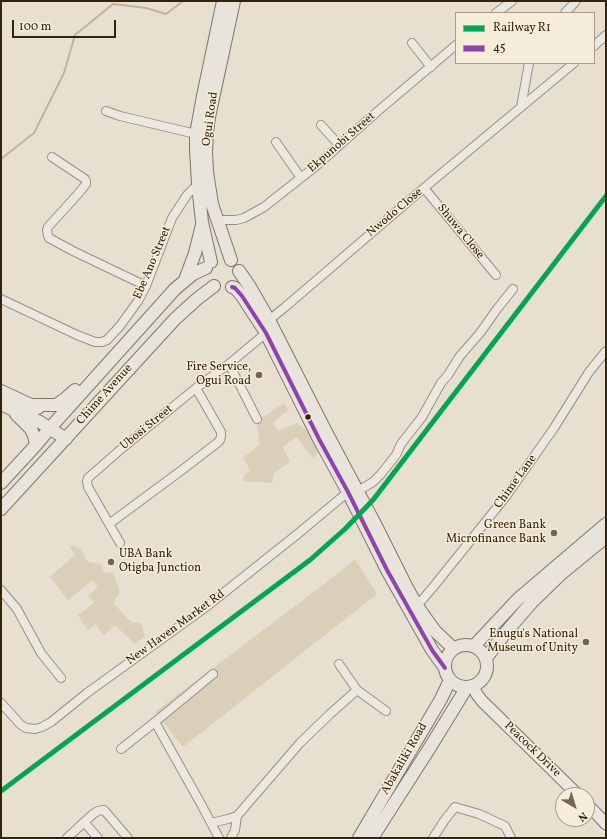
<!DOCTYPE html>
<html>
<head>
<meta charset="utf-8">
<style>
  body { margin:0 }
  #map { position:relative; width:607px; height:839px; overflow:hidden; background:#e7dfd0; font-family:Vollkorn,serif }
  canvas { display:block }
  .frame { position:absolute; inset:0; border:2px solid #35230c; pointer-events:none }
  .legend { position:absolute; left:455px; top:12px; width:140px; height:52px; box-sizing:border-box; background:#f6ecda; border:1px solid #a99c88; margin:0; padding:5px 7px; list-style:none; font-size:12px; color:#35230c }
  .legend li { display:flex; align-items:center; gap:8px; height:20px }
  .legend b { width:20px; border:1px solid #a99c88 }
  .north { position:absolute; left:555px; top:787px; width:40px; height:40px; box-sizing:border-box; background:#f6ecda; border:1px solid #a99c88; border-radius:50%; rotate:142deg; font-size:11px; font-weight:700; line-height:16px; text-align:center; color:#35230c }
  .north::after { content:''; display:block; margin:auto; width:14px; height:18px; background:#736551; clip-path:polygon(50% 0,100% 100%,50% 72%,0 100%) }
  .scale { position:absolute; left:12px; top:20px; width:104px; height:18px; box-sizing:border-box; border:2px solid #35230c; border-top:0; padding-left:5px; font-size:12px; line-height:14px; white-space:nowrap; color:#35230c; -webkit-text-stroke:3px #f6ecda; paint-order:stroke }
</style>
</head>
<body>
<div id="map">
<canvas width="607" height="839"></canvas>
<div class="frame"></div>
<ul class="legend">
<li><b style="height:5px;background:#00a651"></b>Railway R1</li>
<li><b style="height:5px;background:#8e44ad"></b>45</li>
</ul>
<div class="north">N</div>
<div class="scale">100 m</div>
</div>
<script>
const ctx = document.querySelector('canvas').getContext('2d');
ctx.lineJoin = 'round';
function fillPath(path, color) {
  ctx.fillStyle = color;
  ctx.fill(path, 'evenodd');
}
function shape(rows) {
  const path = new Path2D();
  for (const r of rows) {
    if (r.length === 3) {
      path.moveTo(r[0] + r[2], r[1]);
      path.arc(r[0], r[1], r[2], 0, 2 * Math.PI);
      continue;
    }
    path.moveTo(r[0], r[1]);
    for (let i = 2; i < r.length; i += 2) path.lineTo(r[i], r[i + 1]);
  }
  return path;
}
function strokePath(path, color, width, dash) {
  ctx.strokeStyle = color;
  ctx.lineWidth = width;
  ctx.lineCap = dash ? 'butt' : 'round';
  ctx.setLineDash(dash || []);
  ctx.stroke(path);
}
function label(font, color, halo, rows, align = 'center') {
  ctx.font = font + ' Vollkorn,serif';
  ctx.lineWidth = 3;
  ctx.setLineDash([]);
  ctx.textBaseline = 'middle';
  ctx.strokeStyle = halo;
  ctx.fillStyle = color;
  for (const [text, x, y, turn = 0] of rows) {
    ctx.save();
    ctx.translate(x, y);
    ctx.rotate((+turn || 0) * Math.PI / 180);
    ctx.textAlign = isNaN(turn) ? turn : align;
    if (halo) ctx.strokeText(text, 0, 0);
    ctx.fillText(text, 0, 0);
    ctx.restore();
  }
}
const green = shape([
  [284,403,288,410,273,423,278,431,297,423,306,430,319,453,312,458,297,437,283,447,290,462,274,473,272,483,243,481,244,476,250,470,243,458,260,444,256,422],
  [69,545,80,548,88,562,100,564,104,572,113,573,120,592,113,603,131,622,141,623,145,636,135,644,115,625,104,635,95,624,88,631,78,615,94,603,88,596,98,587,93,580,68,600,50,577,75,555],
  [355,559,377,594,183,747,155,712,327,582]
]);
const stream = shape([
  [1,159,34,133,64,73,75,35,113,4,146,8,166,14,183,1]
]);
const street = shape([
  [496,13,512,1],
  [565,13,576,1],
  [412,43,431,67],
  [594,46,606,35],
  [521,107,529,63],
  [106,111,120,116,196,134],
  [321,125,339,145],
  [276,142,301,178],
  [52,157,85,179,86,181,86,184,78,194,48,227,47,230,48,236,49,238,73,251,146,286],
  [424,188,496,275],
  [217,220,236,220,244,218,264,207,316,166,378,111,456,45],
  [1,299,77,335,95,342,102,342,107,340,120,326,138,301,146,286,172,218,187,195,198,184],
  [265,322,269,320,284,308,424,188,574,63],
  [229,364,257,419],
  [358,491,373,482,381,474,396,455,401,444,422,417,441,383,448,375,460,356,480,333,497,309,513,289],
  [109,524,182,470,217,443,220,440,221,436,221,432,196,388],
  [120,543,88,487,87,481,88,478,120,450,196,388,229,364,266,333],
  [1,590,17,609,41,653,61,678],
  [417,606,434,586,507,495,554,428,589,372,606,351],
  [339,664,357,690,386,711],
  [213,674,155,722,201,804,219,838],
  [1,703,21,725,26,728,35,729,42,727,51,722,87,693,206,607,300,532,348,492],
  [121,749,155,722],
  [84,822,98,838],
  [211,823,228,819,237,816,300,743,330,714,357,690],
  [67,838,93,814,98,811,102,810,104,810,128,838],
  [231,838,235,830,237,816],
  [433,838,444,821,455,807,479,814,505,826,511,838]
]);
const secondary = shape([
  [474,685,476,693,482,701,578,795],
  [587,804,606,824]
]);
const primary = shape([
  [231,260,212,204,207,172,206,152,207,133,209,117,234,1],
  [211,262,202,222,198,184,196,149,196,134,203,96,223,1],
  [239,271,250,287,269,320,327,434,374,522,405,584,417,606,435,631,454,649],
  [185,280,195,253,202,225],
  [232,287,235,288,242,296,266,333,319,439,348,492,387,570,432,650,445,668],
  [1,391,31,405,38,408],
  [1,404,40,422,66,439],
  [31,405,56,405,65,399,75,390],
  [16,414,31,429,34,436,36,445],
  [1,483,36,445,50,428,175,289,193,274,206,268],
  [1,509,175,319,197,299,214,286],
  [466,666,21],
  [474,646,518,599,606,524],
  [486,658,507,631,532,602,562,573,606,537],
  [359,838,441,699,450,680],
  [372,838,429,749,467,687]
]);
const bus1 = shape([
  [232,287,235,288,242,296,266,333,319,439,348,492,387,570,432,650,445,668]
]);
const rail1 = shape([
  [1,791,310,560,345,529,373,500,606,196]
]);
const markers = [
  [259,375,4,"#736551"],
  [308,417,3.5,"#35230c"],
  [554,533,4,"#736551"],
  [111,562,4,"#736551"],
  [586,642,4,"#736551"]
];
const streetNames = [
  ["Ogui Road",211,119,-82],
  ["Ekpunobi Street",342,143,-41],
  ["Nwodo Close",395,213,-40],
  ["Shuwa Close",460,232,51],
  ["Ebe Ano Street",153,263,-67],
  ["Chime Avenue",105,395,-48],
  ["Ubosi Street",147,428,-39],
  ["Chime Lane",516,482,-54],
  ["New Haven Market Rd",176,628,-36],
  ["Peacock Drive",532,750,44],
  ["Abakaliki Road",405,759,-60]
];
const poiNames = [
  ["Fire Service,",251,368],
  ["Ogui Road",251,382],
  ["Green Bank",546,526],
  ["Microfinance Bank",546,540],
  ["UBA Bank",119,555,"left"],
  ["Otigba Junction",119,569,"left"],
  ["Enugu's National",578,635],
  ["Museum of Unity",578,649]
];
fillPath(green, '#dbcfb9');
strokePath(stream, '#c1b49d', 2);
strokePath(street, '#979085', 10);
strokePath(secondary, '#7e766b', 13);
strokePath(primary, '#7e766b', 14);
strokePath(street, '#ece8e0', 8);
strokePath(secondary, '#ece8e0', 11);
strokePath(primary, '#e9e4db', 12);
strokePath(bus1, '#8e44ad', 4);
strokePath(rail1, '#00a651', 5);
for (const [x, y, r, color] of markers) {
  const dot = new Path2D();
  dot.arc(x, y, r, 0, 2 * Math.PI);
  ctx.fillStyle = color;
  ctx.fill(dot);
  strokePath(dot, '#f6ecda', 1.5);
}
label('12px', '#35230c', '#f6ecda', streetNames);
label('12px', '#35230c', '#f6ecda', poiNames, 'right');
</script>
</body>
</html>
